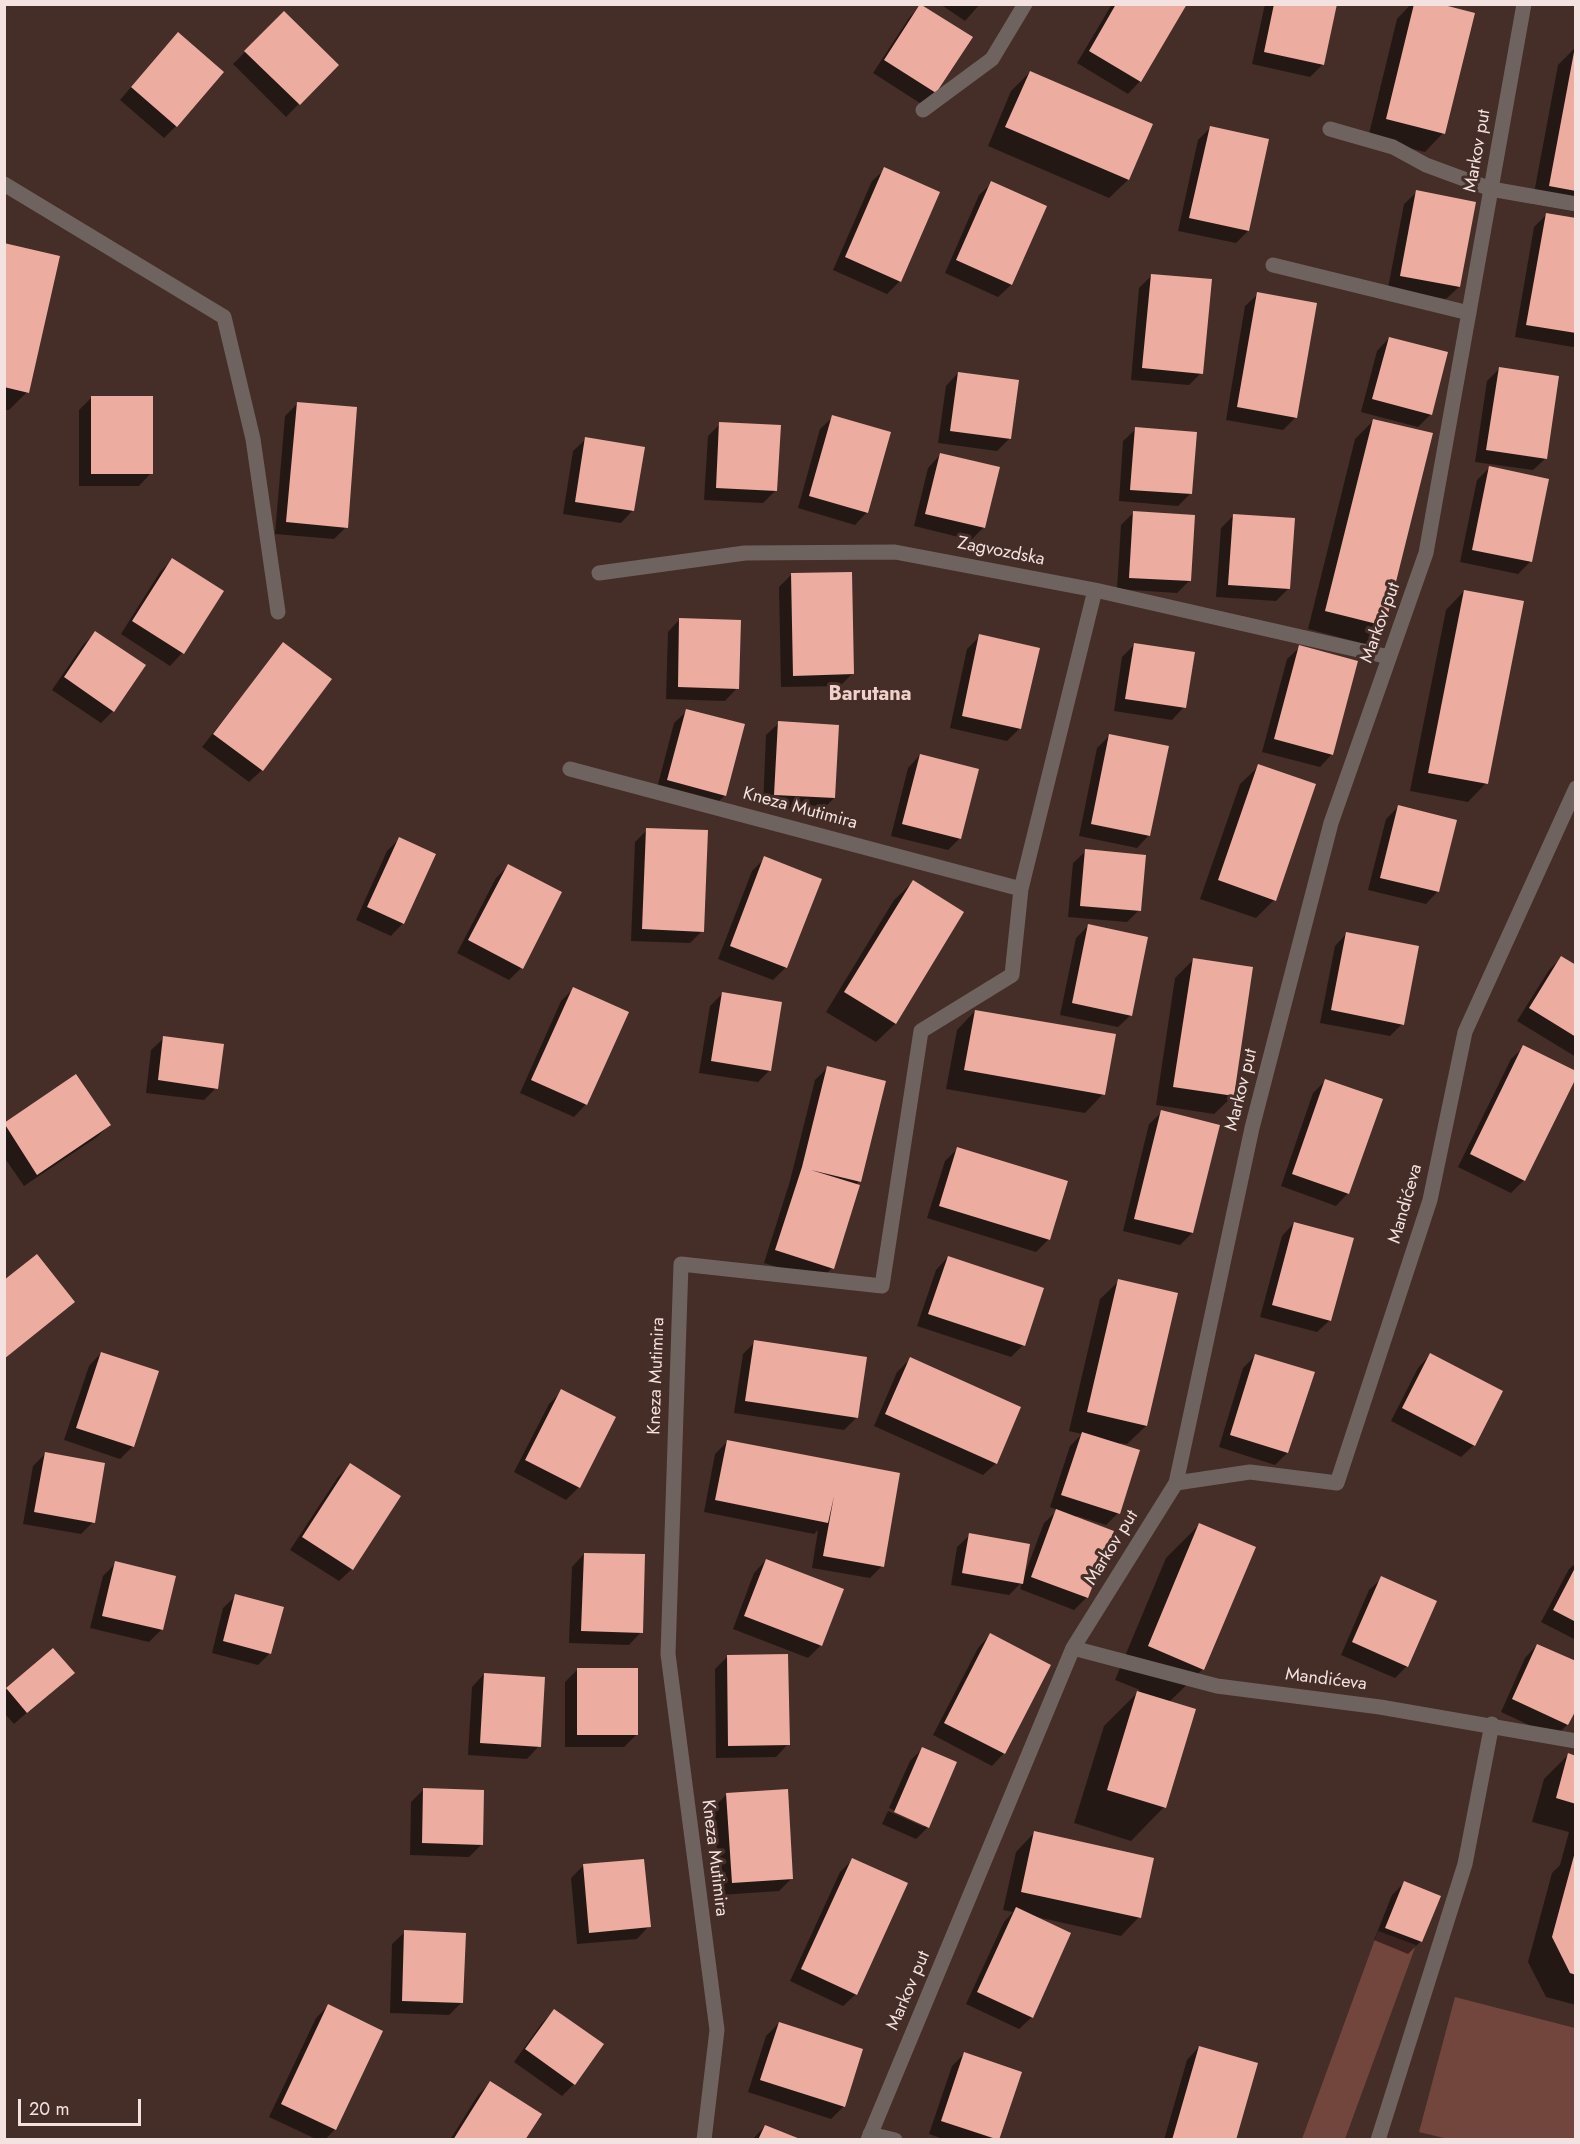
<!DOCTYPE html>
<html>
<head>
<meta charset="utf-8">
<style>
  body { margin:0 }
  #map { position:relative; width:1580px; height:2144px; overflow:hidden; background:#452d28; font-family:Jost,sans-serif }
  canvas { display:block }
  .frame { position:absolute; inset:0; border:6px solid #f3e2df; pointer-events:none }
  .scale { position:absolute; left:18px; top:2099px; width:123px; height:27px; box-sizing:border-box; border:3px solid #f3e2df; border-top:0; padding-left:8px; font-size:18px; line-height:21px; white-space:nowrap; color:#f3e2df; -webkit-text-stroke:4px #452d28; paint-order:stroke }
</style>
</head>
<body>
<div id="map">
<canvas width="1580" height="2144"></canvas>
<div class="frame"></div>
<div class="scale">20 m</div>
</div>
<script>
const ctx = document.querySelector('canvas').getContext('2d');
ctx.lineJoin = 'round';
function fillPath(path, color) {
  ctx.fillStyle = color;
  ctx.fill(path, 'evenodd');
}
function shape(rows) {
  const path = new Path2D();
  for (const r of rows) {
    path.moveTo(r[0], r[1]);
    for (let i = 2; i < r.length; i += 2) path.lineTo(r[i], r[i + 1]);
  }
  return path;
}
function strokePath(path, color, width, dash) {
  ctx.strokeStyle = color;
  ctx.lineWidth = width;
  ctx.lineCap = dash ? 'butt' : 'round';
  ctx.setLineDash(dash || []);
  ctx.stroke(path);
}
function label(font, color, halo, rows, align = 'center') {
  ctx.font = font + ' Jost,sans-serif';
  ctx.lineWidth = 6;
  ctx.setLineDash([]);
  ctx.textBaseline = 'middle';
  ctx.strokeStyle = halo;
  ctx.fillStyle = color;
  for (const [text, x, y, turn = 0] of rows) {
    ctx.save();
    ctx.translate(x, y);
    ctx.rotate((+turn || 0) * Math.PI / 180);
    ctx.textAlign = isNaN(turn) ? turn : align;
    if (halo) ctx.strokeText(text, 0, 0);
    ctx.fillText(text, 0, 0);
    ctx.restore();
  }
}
const green = shape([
  [1378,1931,1416,1945,1345,2139,1302,2139],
  [1455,1997,1575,2028,1575,2139,1448,2139,1419,2132]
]);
const shadow = shape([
  [940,4,980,4,965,21],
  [1112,4,1185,4,1140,81,1128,94,1077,63],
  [1265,4,1335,4,1322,65,1310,77,1252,64],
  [1411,4,1434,4,1443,133,1425,152,1368,138,1397,19],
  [921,5,935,93,923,105,873,73,909,18],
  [284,13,337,65,286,117,233,64],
  [166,46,176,126,164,138,120,100],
  [1576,47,1576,212,1532,204,1558,65],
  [1030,72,1151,124,1128,180,1109,198,988,146,1011,91],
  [1210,128,1248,231,1236,243,1178,231,1198,140],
  [885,169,900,281,887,294,833,270,872,181],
  [992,183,1045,207,1011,285,998,297,945,273,979,195],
  [1417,192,1459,287,1446,299,1388,288,1404,204],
  [1546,215,1576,220,1576,345,1573,347,1515,337,1534,227],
  [4,245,27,392,9,410,4,410],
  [1152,275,1201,373,1189,385,1131,380,1139,288],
  [1258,294,1296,417,1283,430,1226,420,1245,306],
  [1389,338,1431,414,1418,427,1361,412,1377,351],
  [1499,369,1546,458,1533,470,1475,462,1487,381],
  [958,373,1010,438,997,451,938,443,946,386],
  [92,397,151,473,139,486,79,486,79,410],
  [297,404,346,527,334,539,275,534,285,416],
  [833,417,867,512,855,525,798,508,820,429],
  [1374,420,1384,625,1365,644,1308,629,1355,439],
  [720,424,776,490,763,503,704,500,708,436],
  [1136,429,1191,493,1178,506,1119,501,1123,441],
  [586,439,633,510,621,523,563,514,573,451],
  [940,455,984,527,971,540,914,526,928,468],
  [1489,468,1530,562,1518,574,1460,562,1477,480],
  [1133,513,1189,581,1177,593,1117,589,1121,525],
  [1234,515,1288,589,1276,601,1216,597,1221,528],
  [172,560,222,591,182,653,170,666,121,634,160,572],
  [791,575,852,674,840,686,781,687,779,587],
  [1464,591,1486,783,1468,802,1410,791,1446,610],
  [680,619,737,688,725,701,666,699,668,632],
  [95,633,113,711,101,723,52,690,83,645],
  [980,636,1020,728,1007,741,950,728,967,649],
  [283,644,330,679,262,770,249,782,202,747],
  [1135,644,1184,707,1172,720,1114,711,1122,657],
  [1300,647,1332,754,1320,767,1262,752,1287,659],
  [687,711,725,795,713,807,656,792,674,723],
  [779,723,834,798,822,810,763,807,766,735],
  [1109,736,1149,835,1137,848,1079,836,1097,748],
  [920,755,960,838,948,850,891,836,908,768],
  [1259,766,1274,900,1256,918,1200,899,1240,784],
  [1398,807,1438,891,1426,904,1368,890,1386,819],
  [647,830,702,931,690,943,631,941,635,842],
  [399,839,403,923,391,936,356,920,387,851],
  [1086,851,1139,910,1127,922,1068,917,1073,863],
  [765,858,820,880,785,968,773,980,718,959,752,871],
  [508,866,521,968,509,980,457,953,496,878],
  [913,882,962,912,895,1024,876,1042,826,1012,894,900],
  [1088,926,1131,1015,1118,1027,1060,1015,1076,938],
  [1347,933,1402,1024,1390,1036,1320,1023,1335,946],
  [1562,957,1576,966,1576,1057,1517,1021,1549,970],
  [1193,960,1233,1096,1214,1114,1156,1105,1175,978],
  [573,989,586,1104,574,1117,520,1093,561,1001],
  [722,994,770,1070,758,1082,699,1073,710,1006],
  [975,1011,1103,1094,1085,1113,946,1089,957,1030],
  [164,1038,216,1088,204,1100,146,1093,151,1050],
  [1524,1047,1576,1075,1524,1180,1511,1193,1458,1167,1511,1059],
  [827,1068,859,1181,855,1185,832,1268,820,1280,764,1263,790,1181,815,1080],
  [76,1076,109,1125,97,1137,24,1186,4,1157,4,1125],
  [1325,1081,1348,1193,1336,1206,1281,1186,1313,1093],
  [1162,1112,1192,1233,1180,1245,1123,1231,1149,1124],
  [957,1149,1049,1239,1036,1252,927,1218,945,1161],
  [1294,1223,1330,1320,1317,1332,1260,1317,1282,1236],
  [948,1257,1023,1345,1011,1357,917,1326,936,1270],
  [1119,1281,1176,1294,1146,1426,1127,1444,1120,1443,1120,1445,1118,1513,1106,1525,1077,1516,1076,1518,1087,1597,1074,1610,1020,1589,1022,1582,1009,1595,951,1585,957,1547,970,1535,1024,1576,1044,1523,1058,1510,1050,1507,1070,1446,1082,1434,1069,1431,1100,1299],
  [4,1282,73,1302,4,1359],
  [755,1342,857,1417,844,1430,734,1413,743,1354],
  [101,1353,133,1446,120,1459,64,1440,89,1366],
  [1256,1355,1287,1453,1275,1465,1219,1447,1243,1368],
  [1430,1355,1474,1445,1461,1457,1391,1421,1418,1368],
  [910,1359,996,1463,983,1475,874,1426,897,1372],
  [562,1391,579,1487,566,1500,514,1472,549,1404],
  [728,1441,899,1474,882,1566,870,1578,812,1568,818,1530,814,1534,704,1512,715,1454],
  [45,1454,93,1522,81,1534,23,1524,33,1466],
  [350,1465,399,1496,352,1569,339,1581,290,1550,338,1477],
  [1200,1524,1203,1669,1169,1702,1164,1807,1131,1841,1074,1823,1104,1726,1140,1690,1115,1680,1166,1558],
  [584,1554,641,1632,629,1645,569,1643,572,1567],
  [766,1560,821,1645,808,1658,733,1629,754,1573],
  [116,1563,162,1629,149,1642,90,1628,103,1576],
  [1576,1563,1576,1640,1541,1622,1569,1569],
  [1382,1578,1407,1666,1395,1678,1341,1655,1369,1590],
  [236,1596,270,1653,258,1665,212,1653,223,1608],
  [990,1635,1004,1753,992,1766,933,1735,978,1648],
  [1537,1645,1567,1725,1555,1737,1501,1712,1525,1658],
  [727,1657,788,1744,776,1757,716,1758,715,1669],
  [577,1670,637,1734,624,1747,565,1747,565,1682],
  [72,1673,14,1724,4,1713,4,1691,7,1689],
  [484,1674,539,1746,527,1759,468,1755,472,1687],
  [922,1749,928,1827,916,1839,882,1824,888,1811,924,1827,924,1824,889,1808,910,1761],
  [1568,1755,1576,1757,1576,2005,1546,1997,1528,1962,1552,1873,1560,1865,1569,1832,1532,1822,1544,1779],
  [424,1789,482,1844,469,1857,410,1855,411,1802],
  [727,1794,791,1879,779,1891,720,1895,714,1807],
  [1034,1833,1139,1917,1121,1936,1037,1917,1032,2017,1019,2029,966,2004,1004,1922,1013,1912,1003,1910,1016,1852],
  [852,1860,856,1994,843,2006,790,1981,840,1872],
  [584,1865,649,1926,637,1939,577,1944,571,1878],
  [1404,1883,1421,1941,1408,1954,1374,1940,1392,1895],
  [405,1932,461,2003,449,2015,390,2013,392,1944],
  [328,2006,335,2129,325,2140,318,2140,269,2117,316,2018],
  [554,2011,574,2084,562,2096,514,2062,542,2023],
  [779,2023,861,2050,843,2107,831,2119,748,2092,766,2036],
  [1199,2047,1234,2140,1164,2140,1187,2060],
  [964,2054,998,2140,946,2140,929,2134,952,2066],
  [490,2083,523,2140,450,2140,478,2095],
  [765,2126,796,2140,752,2140]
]);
const building = shape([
  [920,4,973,37,936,93,884,60],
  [1116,4,1187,4,1141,82,1089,51],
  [1274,4,1337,4,1324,65,1264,52],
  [1414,4,1440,4,1475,13,1445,134,1386,119],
  [284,11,339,65,300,105,244,51],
  [178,32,224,72,177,127,131,87],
  [1574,52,1576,52,1576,191,1549,186],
  [1030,71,1153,124,1129,180,1005,127],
  [1210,126,1269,139,1249,231,1189,218],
  [884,167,940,192,901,282,845,257],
  [991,181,1047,206,1012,285,956,260],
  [1416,190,1476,202,1460,287,1400,276],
  [1546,213,1576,218,1576,333,1526,325],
  [4,243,60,256,29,393,4,387],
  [1151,274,1212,279,1203,374,1142,368],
  [1257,292,1317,303,1297,418,1237,407],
  [1389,337,1448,352,1432,415,1372,399],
  [1499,367,1559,376,1547,459,1486,450],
  [958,372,1019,380,1011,439,950,431],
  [91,396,153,396,153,474,91,474],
  [297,402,357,407,348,528,286,522],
  [832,415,891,432,868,513,809,496],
  [1373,419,1433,433,1385,626,1325,611],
  [719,422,781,425,777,491,716,488],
  [1135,427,1197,432,1192,494,1130,490],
  [585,437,645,447,634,511,575,502],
  [940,453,1000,467,985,528,925,514],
  [1489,466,1549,479,1532,562,1472,550],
  [1133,511,1195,515,1191,581,1129,578],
  [1233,514,1295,518,1290,589,1228,585],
  [172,558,224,591,184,654,132,621],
  [852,572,854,674,793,676,791,573],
  [1464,590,1524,601,1488,784,1428,773],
  [679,618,741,620,739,689,678,687],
  [95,631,146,665,114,712,64,677],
  [979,634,1040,648,1021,729,962,716],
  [283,642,332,679,263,771,213,734],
  [1134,643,1195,652,1186,708,1125,699],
  [1299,645,1358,661,1333,755,1274,739],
  [686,709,745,724,726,796,667,780],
  [778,721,839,725,835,798,774,795],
  [1109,734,1169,746,1150,836,1091,824],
  [920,754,979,769,961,839,902,824],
  [1258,764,1316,784,1276,901,1218,880],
  [1398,805,1457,820,1439,892,1380,878],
  [646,828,708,830,704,932,642,929],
  [399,837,436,854,404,924,367,907],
  [1085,849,1146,855,1141,911,1080,906],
  [764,856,822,879,787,968,730,946],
  [508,864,562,892,523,969,468,940],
  [913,880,964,912,896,1024,844,992],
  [1088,924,1148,937,1132,1016,1072,1003],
  [1346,932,1419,946,1404,1025,1331,1010],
  [1561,956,1576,965,1576,1037,1529,1008],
  [1193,958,1253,967,1234,1096,1173,1087],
  [573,987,629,1012,587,1105,531,1080],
  [722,992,782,1002,771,1071,711,1061],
  [975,1010,1116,1034,1105,1095,964,1070],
  [163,1036,224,1044,218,1089,158,1080],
  [1523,1045,1576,1071,1576,1078,1525,1181,1470,1154],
  [827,1066,886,1081,861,1182,811,1170,860,1185,834,1269,775,1250,802,1167],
  [76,1074,111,1125,37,1175,4,1123],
  [1325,1079,1383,1099,1349,1194,1292,1174],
  [1161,1110,1220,1125,1193,1233,1134,1219],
  [957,1147,1068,1181,1050,1240,939,1206],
  [1294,1222,1354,1238,1331,1321,1272,1305],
  [37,1254,75,1302,4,1359,4,1280],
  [948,1256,1044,1288,1025,1346,928,1314],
  [1118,1279,1178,1293,1147,1426,1087,1412],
  [754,1340,867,1357,858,1418,745,1401],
  [101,1352,159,1371,134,1447,76,1428],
  [1430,1353,1503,1391,1475,1446,1402,1408],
  [1255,1354,1315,1372,1288,1453,1230,1435],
  [910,1357,1021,1407,997,1464,885,1414],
  [561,1389,616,1417,580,1488,525,1460],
  [1082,1432,1140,1450,1120,1514,1061,1495],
  [727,1440,900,1473,884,1567,823,1556,834,1496,828,1523,715,1500],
  [45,1452,105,1463,95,1523,34,1512],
  [350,1463,401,1496,353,1570,302,1537],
  [1056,1509,1114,1531,1088,1598,1031,1577],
  [1199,1523,1256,1547,1204,1670,1148,1646],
  [969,1533,1030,1544,1023,1584,962,1573],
  [584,1553,645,1554,643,1633,581,1631],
  [766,1559,844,1589,822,1646,744,1616],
  [115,1561,176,1576,163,1630,102,1616],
  [1576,1566,1576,1622,1553,1610],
  [1381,1576,1437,1601,1408,1667,1352,1642],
  [235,1594,284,1607,271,1654,223,1641],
  [990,1633,1051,1665,1005,1754,944,1723],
  [1537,1644,1576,1661,1576,1710,1568,1725,1512,1699],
  [53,1648,75,1673,27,1713,6,1688],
  [788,1654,790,1745,728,1746,727,1655],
  [577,1668,638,1668,638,1735,577,1735],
  [484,1673,545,1677,541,1747,480,1743],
  [1137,1691,1196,1709,1166,1808,1107,1790],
  [922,1747,957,1762,929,1828,894,1812],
  [1568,1753,1576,1756,1576,1804,1556,1798],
  [423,1788,484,1790,483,1845,422,1843],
  [788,1789,793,1879,732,1883,726,1793],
  [1034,1831,1154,1858,1141,1918,1021,1892],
  [1575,1852,1576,1852,1576,1975,1570,1973,1552,1937],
  [852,1858,908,1883,857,1995,801,1969],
  [644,1859,651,1927,589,1933,583,1864],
  [1404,1881,1441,1896,1422,1942,1385,1928],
  [1016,1907,1071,1933,1033,2018,977,1992],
  [404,1930,466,1933,463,2003,402,2001],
  [328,2004,383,2031,336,2130,281,2104],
  [554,2009,604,2044,575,2085,525,2049],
  [779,2022,863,2049,845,2107,760,2080],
  [1199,2046,1258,2063,1236,2140,1172,2140],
  [964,2052,1022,2072,999,2140,941,2121],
  [490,2081,542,2114,525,2140,453,2140],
  [765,2125,800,2139,800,2140,758,2140]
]);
const service = shape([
  [1378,2140,1465,1864,1492,1724]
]);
const minor = shape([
  [923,110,992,59,1025,4],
  [1330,129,1393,147,1426,165,1491,189,1576,204],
  [4,184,224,317,253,439,278,612],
  [1273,265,1469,313],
  [599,573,745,553,895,552,1095,590,1389,657],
  [570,769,1021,889],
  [1176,1483,1250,1472,1337,1483,1430,1200,1465,1032,1576,788],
  [1073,1648,1217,1686,1380,1707,1576,1741],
  [870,2134,895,2140],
  [704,2140,717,2030,668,1654,681,1264,882,1286,921,1031,1012,975,1021,889,1095,590],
  [868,2140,1073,1648,1176,1483,1252,1128,1331,823,1426,553,1524,4]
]);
const streetNames = [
  ["Markov put",1478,151,-80],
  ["Zagvozdska",1001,552,11],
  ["Markov put",1381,623,-70],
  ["Kneza Mutimira",800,809,15],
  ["Markov put",1242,1090,-76],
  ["Mandićeva",1406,1204,-74],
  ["Kneza Mutimira",657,1376,-88],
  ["Markov put",1112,1548,-58],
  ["Mandićeva",1326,1680,7],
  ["Kneza Mutimira",714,1858,83],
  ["Markov put",909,1991,-67]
];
const neighbourhoodNames = [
  ["Barutana",870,695]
];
fillPath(green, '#72453d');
fillPath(shadow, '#0007');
fillPath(building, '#ecac9f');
strokePath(service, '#6f6360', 15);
strokePath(minor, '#6f6360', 15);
label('18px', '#f3e2df', '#452d28', streetNames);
label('bold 20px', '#f0d0c9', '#452d28', neighbourhoodNames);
</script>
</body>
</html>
